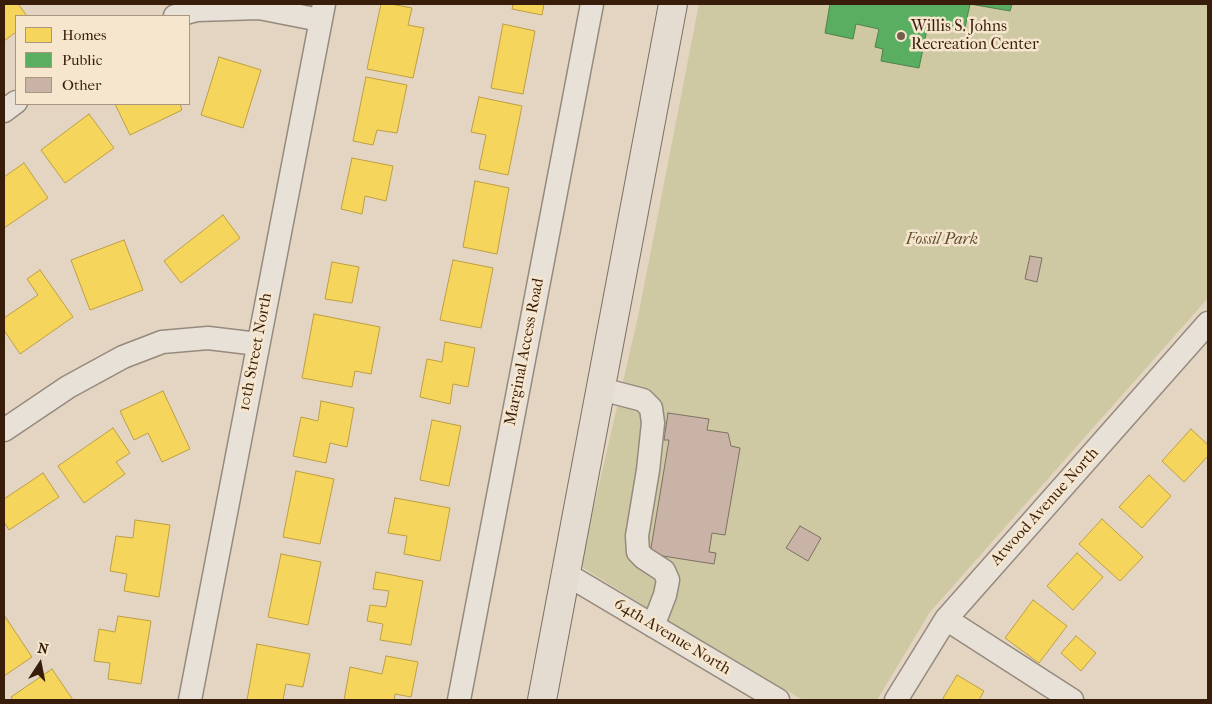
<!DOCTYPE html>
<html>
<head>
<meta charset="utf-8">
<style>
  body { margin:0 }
  #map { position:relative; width:1212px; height:704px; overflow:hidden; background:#e3d5c1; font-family:"IM FELL French Canon",serif }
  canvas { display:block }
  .frame { position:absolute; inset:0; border:5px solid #381d0b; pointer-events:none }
  .legend { position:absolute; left:15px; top:15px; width:175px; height:90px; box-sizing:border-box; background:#f6e6ce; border:1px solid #aa9680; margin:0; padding:6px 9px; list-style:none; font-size:15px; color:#381d0b }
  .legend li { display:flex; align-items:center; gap:10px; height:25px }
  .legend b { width:25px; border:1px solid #aa9680 }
  .north { position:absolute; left:15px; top:639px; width:50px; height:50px; -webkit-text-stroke:4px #f6e6ce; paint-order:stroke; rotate:11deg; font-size:14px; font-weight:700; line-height:20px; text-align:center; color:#381d0b }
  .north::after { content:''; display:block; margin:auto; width:18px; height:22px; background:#381d0b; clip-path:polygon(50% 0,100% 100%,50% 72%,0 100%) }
</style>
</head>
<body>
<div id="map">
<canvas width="1212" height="704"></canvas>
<div class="frame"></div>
<ul class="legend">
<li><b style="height:14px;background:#f6d55c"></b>Homes</li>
<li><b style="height:14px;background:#5aae61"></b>Public</li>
<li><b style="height:14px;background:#c9b3a7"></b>Other</li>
</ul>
<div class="north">N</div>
</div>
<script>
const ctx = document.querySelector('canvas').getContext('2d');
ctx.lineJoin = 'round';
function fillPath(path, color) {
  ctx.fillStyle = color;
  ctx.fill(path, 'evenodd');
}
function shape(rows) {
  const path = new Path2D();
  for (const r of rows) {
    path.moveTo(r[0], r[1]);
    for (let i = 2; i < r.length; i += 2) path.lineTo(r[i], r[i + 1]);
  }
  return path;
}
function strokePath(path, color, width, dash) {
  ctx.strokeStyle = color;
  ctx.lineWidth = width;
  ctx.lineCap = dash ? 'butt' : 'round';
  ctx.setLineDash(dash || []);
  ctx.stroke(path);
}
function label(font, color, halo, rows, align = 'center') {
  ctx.font = font + ' "IM FELL French Canon",serif';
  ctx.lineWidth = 5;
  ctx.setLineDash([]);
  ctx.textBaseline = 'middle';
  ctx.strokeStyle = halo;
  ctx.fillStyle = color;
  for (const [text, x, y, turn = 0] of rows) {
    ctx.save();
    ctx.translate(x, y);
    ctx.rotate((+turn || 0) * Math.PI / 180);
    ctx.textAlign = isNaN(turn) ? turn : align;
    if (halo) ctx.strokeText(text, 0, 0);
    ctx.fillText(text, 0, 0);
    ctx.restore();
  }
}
const green = shape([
  [699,4,1208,4,1208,298,930,612,877,700,803,700,675,625,580,566,638,317]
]);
const homes = shape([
  [4,4,18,4,27,16,16,16,16,32,4,41,4,4],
  [381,4,391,4,412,8,408,25,424,28,413,78,367,69,381,4],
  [513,4,544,4,542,15,512,9,513,4],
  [503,24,535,31,523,94,491,88,503,24],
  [219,57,261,70,243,128,201,115,219,57],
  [366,77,407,85,397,133,377,130,373,145,353,141,366,77],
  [479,97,522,106,508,175,479,169,486,135,471,132,479,97],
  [115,104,180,104,182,110,130,135,115,104],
  [89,114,114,148,65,183,41,150,89,114],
  [352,158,393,166,386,201,365,196,362,214,341,209,352,158],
  [24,163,48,198,4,228,4,177,24,163],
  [475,181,509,188,497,254,463,247,475,181],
  [223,215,240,238,181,283,164,261,223,215],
  [124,240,143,290,90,310,71,260,124,240],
  [453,260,493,268,481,328,440,320,453,260],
  [332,262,359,267,352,303,325,299,332,262],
  [40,270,73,317,20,354,4,330,4,318,38,295,27,279,40,270],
  [314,314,380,327,371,374,355,371,352,387,302,378,314,314],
  [445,342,475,348,468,387,453,384,450,404,420,397,427,359,442,362,445,342],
  [163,391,190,449,162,462,148,433,134,440,120,411,163,391],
  [321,401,354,408,347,447,330,443,326,463,293,456,301,417,318,421,321,401],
  [432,420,461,426,449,486,420,480,432,420],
  [113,428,130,453,116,462,125,474,84,503,58,466,113,428],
  [1191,429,1208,445,1208,456,1184,482,1162,461,1191,429],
  [296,471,334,479,320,544,283,537,296,471],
  [43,473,59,497,9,530,4,522,4,499,43,473],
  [1149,475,1171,496,1142,528,1119,507,1149,475],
  [395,498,450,508,440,561,404,554,407,536,388,533,395,498],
  [1102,519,1143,557,1120,581,1079,544,1102,519],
  [135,520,170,525,159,597,124,591,127,574,110,571,116,536,133,538,135,520],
  [1077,553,1103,577,1073,610,1047,586,1077,553],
  [281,554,321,562,308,625,268,617,281,554],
  [376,572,423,581,411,645,380,640,383,624,367,621,370,605,386,607,389,591,373,589,376,572],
  [1033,600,1067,626,1039,663,1005,638,1033,600],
  [4,615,32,657,4,676,4,615],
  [118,616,151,621,141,684,108,679,110,663,94,661,99,629,115,632,118,616],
  [1076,636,1096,653,1081,671,1061,653,1076,636],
  [257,644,310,654,303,687,286,684,283,700,247,700,257,644],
  [386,656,418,662,411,697,395,694,394,700,344,700,350,667,382,674,386,656],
  [52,669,73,700,13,700,11,697,52,669],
  [957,675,984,691,979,700,942,700,957,675]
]);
const public = shape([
  [830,4,1012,4,1010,11,970,4,964,32,928,25,919,68,881,61,883,49,875,47,879,29,856,24,853,39,825,33,830,4]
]);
const building = shape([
  [1030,256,1042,258,1037,282,1025,279,1030,256],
  [668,413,709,419,707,430,728,433,731,446,740,448,725,535,712,533,709,552,716,553,714,564,650,554,669,440,664,440,668,413],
  [800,526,821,538,808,561,786,548,800,526]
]);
const minor = shape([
  [175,16,197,10,259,8,320,20],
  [4,111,16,102],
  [601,389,643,400,651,408,653,423,648,470,637,536,638,552,644,558,664,571,668,580,665,595,653,626],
  [4,430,68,387,123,357,162,342,208,338,258,344],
  [566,574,778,700],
  [946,619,1072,700],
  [190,700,324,4],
  [459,700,592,4],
  [896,700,946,619,1208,323]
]);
const major = shape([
  [542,700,673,4]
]);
const markers = [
  [901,36,5,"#745d4b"]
];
const poiNames = [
  ["Willis S. Johns",911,27],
  ["Recreation Center",911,45]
];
const parkNames = [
  ["Fossil Park",942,240]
];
const streetNames = [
  ["10th Street North",256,352,-79],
  ["Marginal Access Road",525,352,-79],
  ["Atwood Avenue North",1045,507,-48],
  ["64th Avenue North",672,637,31]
];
fillPath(green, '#cec8a3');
fillPath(homes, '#f6d55c');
strokePath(homes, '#bd9e44', 1);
fillPath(public, '#5aae61');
strokePath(public, '#508247', 1);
fillPath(building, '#c9b3a7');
strokePath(building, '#7d7165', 1);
strokePath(minor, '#958a7d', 25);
strokePath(major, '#7d7165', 30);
strokePath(minor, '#e8e1d7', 22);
strokePath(major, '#e4dcd0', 28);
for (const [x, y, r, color] of markers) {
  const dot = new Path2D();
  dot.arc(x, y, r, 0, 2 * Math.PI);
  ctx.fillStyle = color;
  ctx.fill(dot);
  strokePath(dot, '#f6e6ce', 2);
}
label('16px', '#381d0b', '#f6e6ce', poiNames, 'left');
label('italic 16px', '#604d31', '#f6e6ce', parkNames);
label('16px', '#381d0b', '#f6e6ce', streetNames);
</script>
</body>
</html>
